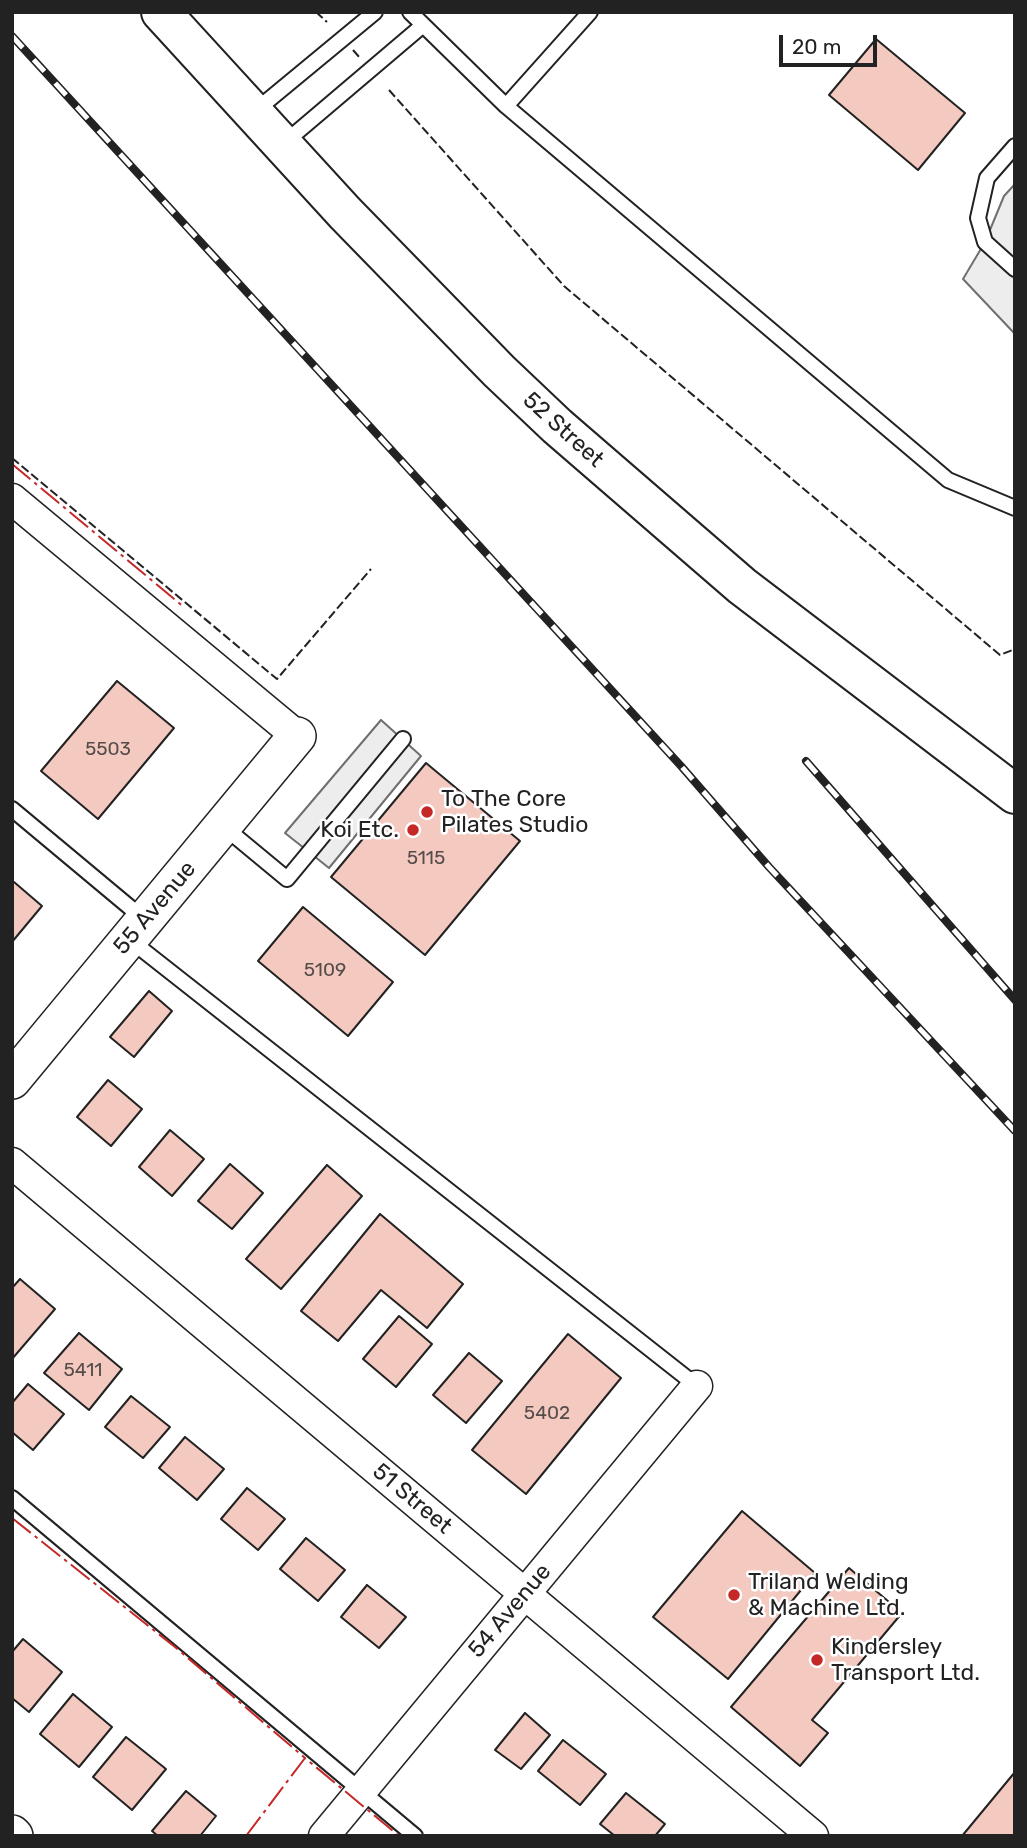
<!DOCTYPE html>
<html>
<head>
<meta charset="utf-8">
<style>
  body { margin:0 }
  #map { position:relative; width:1027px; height:1848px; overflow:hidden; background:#fff; font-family:Rubik,sans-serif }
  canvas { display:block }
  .frame { position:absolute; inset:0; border:14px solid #222; pointer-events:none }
  .scale { position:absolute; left:779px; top:35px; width:98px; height:32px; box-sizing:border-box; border:4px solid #222; border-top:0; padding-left:9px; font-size:21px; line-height:24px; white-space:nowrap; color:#222; -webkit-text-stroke:5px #fff; paint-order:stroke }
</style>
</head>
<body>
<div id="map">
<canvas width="1027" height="1848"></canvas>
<div class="frame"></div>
<div class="scale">20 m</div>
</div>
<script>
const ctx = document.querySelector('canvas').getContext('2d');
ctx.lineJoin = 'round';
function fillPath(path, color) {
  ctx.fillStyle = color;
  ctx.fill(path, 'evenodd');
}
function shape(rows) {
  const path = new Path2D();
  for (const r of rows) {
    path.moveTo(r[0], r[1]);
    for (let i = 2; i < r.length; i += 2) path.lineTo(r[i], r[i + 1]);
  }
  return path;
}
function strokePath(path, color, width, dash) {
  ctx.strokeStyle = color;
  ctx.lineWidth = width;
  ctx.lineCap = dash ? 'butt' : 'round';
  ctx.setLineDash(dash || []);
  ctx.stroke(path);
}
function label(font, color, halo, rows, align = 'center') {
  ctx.font = font + ' Rubik,sans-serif';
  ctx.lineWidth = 5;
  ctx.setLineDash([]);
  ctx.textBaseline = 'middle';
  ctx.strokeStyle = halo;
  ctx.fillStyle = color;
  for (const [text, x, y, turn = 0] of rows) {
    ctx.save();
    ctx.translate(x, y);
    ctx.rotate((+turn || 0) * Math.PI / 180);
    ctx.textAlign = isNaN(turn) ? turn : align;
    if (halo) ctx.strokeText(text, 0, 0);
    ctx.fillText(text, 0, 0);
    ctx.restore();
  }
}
const parking = shape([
  [1015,184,1015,334,963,279,985,242,1004,196,1015,184],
  [381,720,421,756,329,868,285,833,381,720]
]);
const building = shape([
  [876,39,965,113,918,170,829,95,876,39],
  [117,681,174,728,98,819,41,771,117,681],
  [426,763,520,841,425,955,331,877,426,763],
  [14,882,42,906,12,942,12,885,14,882],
  [303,907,393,982,348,1036,258,961,303,907],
  [149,991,172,1011,134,1057,110,1037,149,991],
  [108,1080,142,1109,111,1146,77,1117,108,1080],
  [170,1130,204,1159,172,1196,139,1167,170,1130],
  [230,1164,263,1193,232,1229,198,1201,230,1164],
  [327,1165,362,1196,281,1289,246,1259,327,1165],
  [380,1214,463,1284,427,1328,381,1290,338,1341,301,1311,380,1214],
  [20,1279,55,1309,12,1359,12,1288,20,1279],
  [399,1316,432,1344,396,1387,363,1359,399,1316],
  [79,1333,122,1369,89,1410,44,1373,79,1333],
  [568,1334,621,1378,526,1494,472,1450,568,1334],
  [469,1353,502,1381,466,1423,433,1395,469,1353],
  [28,1384,64,1414,33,1450,12,1432,12,1403,28,1384],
  [131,1396,170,1427,143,1458,105,1427,131,1396],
  [185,1437,224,1469,197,1500,159,1468,185,1437],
  [247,1488,285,1519,258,1550,221,1519,247,1488],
  [742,1511,815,1573,728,1679,653,1617,742,1511],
  [306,1538,345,1570,318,1601,280,1569,306,1538],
  [849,1568,902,1613,812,1720,828,1733,800,1766,731,1707,849,1568],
  [367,1585,406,1617,379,1648,341,1617,367,1585],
  [23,1639,62,1672,29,1712,12,1698,12,1652,23,1639],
  [73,1694,112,1727,79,1767,40,1734,73,1694],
  [525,1713,550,1735,521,1769,495,1750,525,1713],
  [126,1737,166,1769,132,1810,93,1777,126,1737],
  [563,1740,606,1774,580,1805,538,1771,563,1740],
  [1015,1772,1015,1836,962,1836,1015,1772],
  [186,1791,216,1816,200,1836,158,1836,152,1831,186,1791],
  [626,1793,665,1824,655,1836,615,1836,600,1824,626,1793]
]);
const service = shape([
  [410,12,506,106,948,480,1015,508],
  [506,106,590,12],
  [254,112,375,12],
  [283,144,422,26],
  [1015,146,987,178,978,218,985,242,1015,269],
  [12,809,145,920],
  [223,826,287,879,403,739],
  [130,940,697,1386],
  [12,1498,415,1836]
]);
const minor = shape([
  [12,499,297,736],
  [12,1163,813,1836],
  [324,1836,697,1386]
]);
const tertiary = shape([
  [12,1080,297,736],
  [12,1834,14,1836]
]);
const secondary = shape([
  [161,12,345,213,499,371,557,426,742,586,1015,794]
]);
const rail = shape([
  [12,36,681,766,769,867,1015,1131],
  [806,761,1015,1000]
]);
const fence = shape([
  [316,12,327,22],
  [353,50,360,58],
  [389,90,564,286,1000,655,1015,649],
  [12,458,277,679,371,569]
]);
const power = shape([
  [12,464,185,608],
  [12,1518,175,1647,305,1758],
  [246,1836,305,1758,399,1836]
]);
const markers = [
  [427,812,7,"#c62828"],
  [413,830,7,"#c62828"],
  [734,1595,7,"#c62828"],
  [817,1660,7,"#c62828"]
];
const numberNames = [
  ["5503",108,750],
  ["5115",426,859],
  ["5109",325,971],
  ["5411",83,1371],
  ["5402",547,1414]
];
const streetNames = [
  ["52 Street",563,430,42],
  ["55 Avenue",155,908,-50],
  ["51 Street",412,1499,40],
  ["54 Avenue",510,1611,-50]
];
const poiNames = [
  ["To The Core",441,799],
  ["Pilates Studio",441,825],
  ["Koi Etc.",399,830,"right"],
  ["Triland Welding",748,1582],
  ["& Machine Ltd.",748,1608],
  ["Kindersley",831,1647],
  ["Transport Ltd.",831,1673]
];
fillPath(parking, '#ededed');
strokePath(parking, '#6f6f6f', 2);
fillPath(building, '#f3c9c0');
strokePath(building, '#222', 2);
strokePath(service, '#222', 18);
strokePath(minor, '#222', 33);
strokePath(tertiary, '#222', 40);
strokePath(secondary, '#222', 42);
strokePath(service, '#fff', 14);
strokePath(minor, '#fff', 30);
strokePath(tertiary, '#fff', 37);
strokePath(secondary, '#fff', 38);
strokePath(rail, '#222', 8);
strokePath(rail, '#fff', 5, [16]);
strokePath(fence, '#222', 2, [9, 3.5]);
strokePath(power, '#c62828', 2, [24, 5, 3.5, 5]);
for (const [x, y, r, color] of markers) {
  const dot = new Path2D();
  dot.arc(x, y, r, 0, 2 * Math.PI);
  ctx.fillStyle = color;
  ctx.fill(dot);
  strokePath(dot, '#fff', 2.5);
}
label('19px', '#564c4a', null, numberNames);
label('23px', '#222', '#fff', streetNames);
label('23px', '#222', '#fff', poiNames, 'left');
</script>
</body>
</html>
